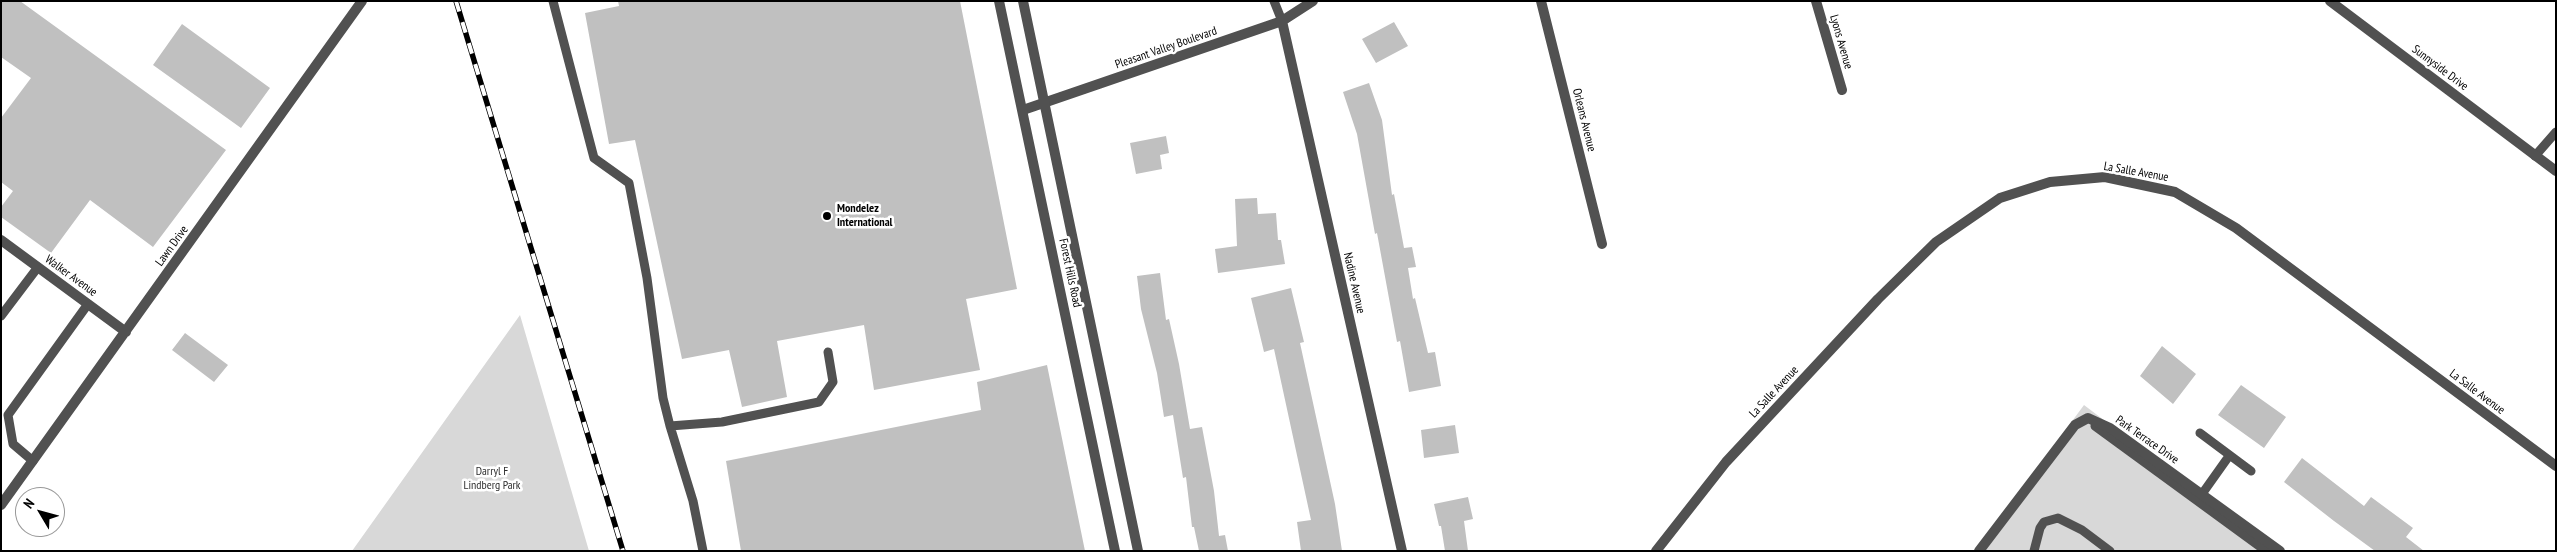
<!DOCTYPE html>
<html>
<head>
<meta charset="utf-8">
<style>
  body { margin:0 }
  #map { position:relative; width:2557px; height:552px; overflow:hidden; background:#fff; font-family:"PT Sans Narrow",sans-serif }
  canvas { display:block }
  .frame { position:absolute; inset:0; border:2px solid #000; pointer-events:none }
  .north { position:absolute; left:15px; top:487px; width:50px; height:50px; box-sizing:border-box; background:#fff; border:1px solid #999; border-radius:50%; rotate:307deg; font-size:14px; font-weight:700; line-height:20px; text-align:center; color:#000 }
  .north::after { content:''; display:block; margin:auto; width:18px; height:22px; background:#000; clip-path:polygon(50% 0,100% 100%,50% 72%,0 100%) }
</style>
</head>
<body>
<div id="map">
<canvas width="2557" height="552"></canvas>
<div class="frame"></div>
<div class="north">N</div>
</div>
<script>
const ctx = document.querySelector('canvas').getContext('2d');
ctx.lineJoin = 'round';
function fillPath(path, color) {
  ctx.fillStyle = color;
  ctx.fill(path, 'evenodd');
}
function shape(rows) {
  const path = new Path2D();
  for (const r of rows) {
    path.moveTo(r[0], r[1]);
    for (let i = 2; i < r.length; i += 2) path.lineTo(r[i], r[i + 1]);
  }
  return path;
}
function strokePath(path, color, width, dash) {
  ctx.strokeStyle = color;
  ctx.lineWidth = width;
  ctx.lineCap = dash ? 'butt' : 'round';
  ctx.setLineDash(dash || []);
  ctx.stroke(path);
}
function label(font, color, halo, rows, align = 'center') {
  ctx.font = font + ' "PT Sans Narrow",sans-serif';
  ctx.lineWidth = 5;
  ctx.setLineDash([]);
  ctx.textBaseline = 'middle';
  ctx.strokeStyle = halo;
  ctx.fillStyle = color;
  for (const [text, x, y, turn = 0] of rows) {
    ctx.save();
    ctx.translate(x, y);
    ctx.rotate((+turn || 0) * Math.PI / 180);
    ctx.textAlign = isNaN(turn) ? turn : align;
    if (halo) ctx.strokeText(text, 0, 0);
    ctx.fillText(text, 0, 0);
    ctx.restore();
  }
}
const green = shape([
  [520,315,589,551,352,551],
  [2084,405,2277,551,1976,551]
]);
const building = shape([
  [1,1,20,1,226,150,153,247,90,200,51,253,1,217,1,207,13,191,1,182,1,118,31,78,1,57],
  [618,1,960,1,1017,289,966,299,980,370,874,390,864,325,777,341,787,397,742,407,729,350,682,359,635,140,609,144,585,13,619,6],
  [1394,22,1408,46,1376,63,1362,39],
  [182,24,270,88,241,128,153,65],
  [1369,83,1382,120,1392,195,1394,194,1404,248,1412,247,1416,267,1408,268,1413,299,1415,298,1428,353,1435,352,1441,386,1409,392,1400,341,1397,342,1377,233,1375,234,1357,134,1343,92],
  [1166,136,1169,153,1160,155,1162,169,1136,174,1130,143],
  [1257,198,1258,214,1276,213,1278,240,1281,240,1285,264,1218,273,1215,249,1237,246,1235,199],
  [1160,273,1166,320,1169,319,1179,364,1190,429,1202,427,1214,491,1219,536,1225,535,1228,551,1199,551,1194,527,1192,527,1186,477,1183,478,1173,415,1164,417,1157,373,1141,309,1137,276],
  [1291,288,1304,342,1300,343,1335,504,1342,551,1301,551,1297,522,1311,520,1274,349,1264,352,1251,298],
  [185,333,228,365,214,382,172,350],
  [2162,346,2196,374,2173,404,2140,376],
  [1047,365,1085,551,741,551,726,461,981,410,977,382],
  [2241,385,2286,417,2264,448,2218,415],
  [1455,425,1459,453,1424,458,1421,430],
  [2302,458,2364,506,2371,497,2413,528,2406,537,2424,551,2375,551,2334,521,2284,482],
  [1468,497,1473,519,1464,521,1468,551,1445,551,1441,526,1439,526,1434,504]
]);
const service = shape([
  [553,1,594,158,629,183,647,278,663,398,670,426,722,422,819,402,833,382,828,352],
  [1274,1,1282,21],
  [2535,156,2556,132],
  [1,316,38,267],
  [670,426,693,501,703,551],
  [2095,426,2266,551],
  [2200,433,2251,471],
  [33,461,13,444,8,415,88,304],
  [2202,494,2229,456],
  [2034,551,2040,528,2044,522,2058,518,2082,530,2110,551]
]);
const minor = shape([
  [1541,1,1602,244],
  [1816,1,1842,90],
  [2330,1,2556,171],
  [1282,21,1402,551],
  [1023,110,1282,21,1313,1],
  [1,240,126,332],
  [1,505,362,1],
  [1656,551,1726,462,1878,299,1936,242,2000,198,2050,182,2105,177,2175,192,2236,228,2556,466],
  [1979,551,2075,425,2088,418,2110,428,2280,551]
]);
const tertiary = shape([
  [999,1,1115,551],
  [1023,1,1138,551]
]);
const rail = shape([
  [456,1,623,551]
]);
const markers = [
  [827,216,5,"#000"]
];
const streetNames = [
  ["Lyons Avenue",1841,42,74],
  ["Pleasant Valley Boulevard",1166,48,-19],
  ["Sunnyside Drive",2440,68,37],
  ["Orleans Avenue",1584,120,76],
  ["La Salle Avenue",2136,172,10],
  ["Lawn Drive",172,246,-54],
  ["Forest Hills Road",1070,273,78],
  ["Walker Avenue",71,276,36],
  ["Nadine Avenue",1354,283,77],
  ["La Salle Avenue",1774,392,-47],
  ["La Salle Avenue",2477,392,37],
  ["Park Terrace Drive",2147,440,35]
];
const poiNames = [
  ["Mondelez",837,209],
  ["International",837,223]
];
const parkNames = [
  ["Darryl F",492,472],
  ["Lindberg Park",492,486]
];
fillPath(green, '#d8d8d8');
fillPath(building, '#c0c0c0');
strokePath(service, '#515151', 9);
strokePath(minor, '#515151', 10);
strokePath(tertiary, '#515151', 10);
strokePath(rail, '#000', 5.5);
strokePath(rail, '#fff', 4, [11]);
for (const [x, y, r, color] of markers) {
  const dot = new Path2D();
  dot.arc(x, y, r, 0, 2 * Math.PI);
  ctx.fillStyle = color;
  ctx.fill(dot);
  strokePath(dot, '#fff', 2);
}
label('12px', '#000', '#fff', streetNames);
label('bold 12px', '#000', '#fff', poiNames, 'left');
label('12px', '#2f2f2f', '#fff', parkNames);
</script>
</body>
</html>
